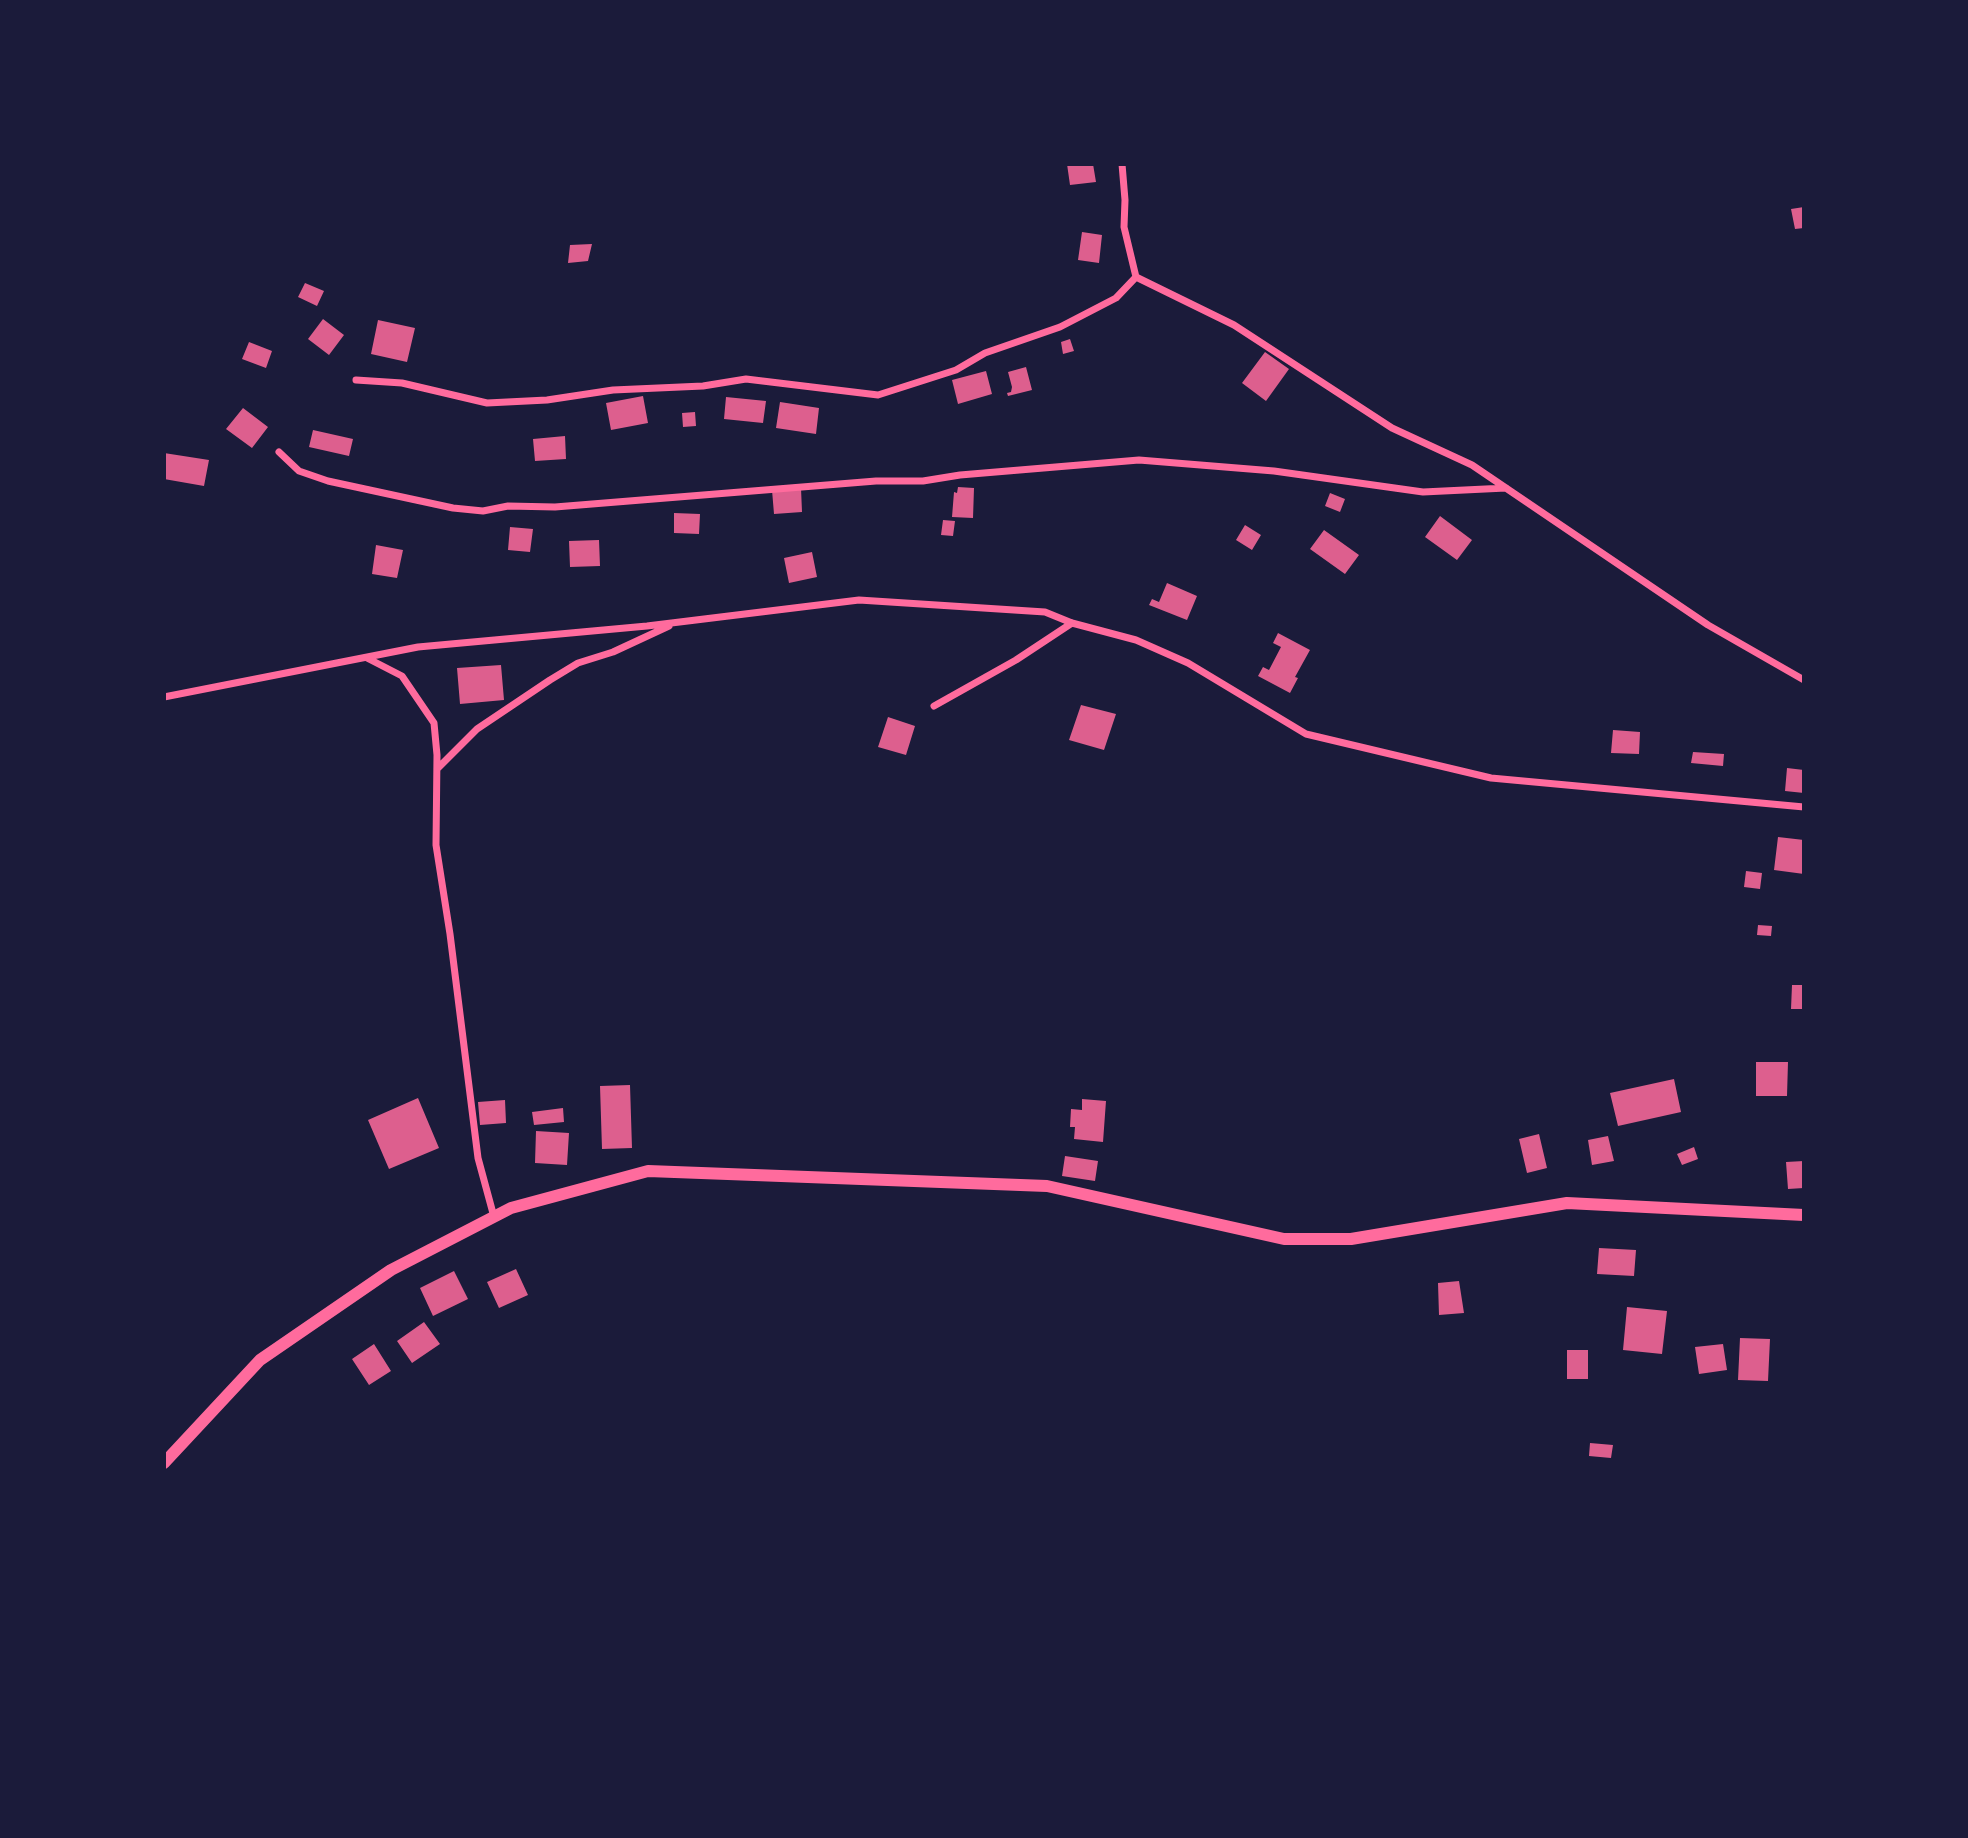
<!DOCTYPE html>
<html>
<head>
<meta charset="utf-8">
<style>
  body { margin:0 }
  #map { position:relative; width:1968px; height:1838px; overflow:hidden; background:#1b1b3a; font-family:"Alegreya Sans",sans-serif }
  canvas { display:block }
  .frame { position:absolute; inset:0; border:166px solid #1b1b3a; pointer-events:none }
</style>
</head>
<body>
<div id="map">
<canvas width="1968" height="1838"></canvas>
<div class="frame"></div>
</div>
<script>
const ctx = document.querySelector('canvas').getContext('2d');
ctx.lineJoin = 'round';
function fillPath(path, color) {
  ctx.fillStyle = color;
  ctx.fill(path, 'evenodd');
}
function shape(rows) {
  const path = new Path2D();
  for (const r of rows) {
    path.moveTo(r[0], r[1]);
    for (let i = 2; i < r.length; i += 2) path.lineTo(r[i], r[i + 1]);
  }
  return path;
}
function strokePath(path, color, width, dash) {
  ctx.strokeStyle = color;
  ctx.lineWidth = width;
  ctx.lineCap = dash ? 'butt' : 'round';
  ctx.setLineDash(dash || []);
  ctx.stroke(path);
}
const building = shape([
  [1067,164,1093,164,1096,182,1070,185],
  [1804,207,1804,228,1795,229,1791,209],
  [1082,232,1102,235,1099,263,1078,260],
  [592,244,588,261,568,263,570,245],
  [305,283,324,291,317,306,298,297],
  [323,319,344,335,329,355,308,339],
  [378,320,415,328,407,362,371,354],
  [1070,339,1074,351,1063,354,1061,342],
  [249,342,272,351,266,368,242,359],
  [1265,352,1289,369,1266,401,1242,383],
  [1026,367,1032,390,1008,396,1007,393,1011,392,1012,387,1008,372],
  [986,371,992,394,958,404,952,380],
  [643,396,648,423,611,430,606,403],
  [726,397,766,401,763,423,724,419],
  [780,402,819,408,816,434,776,428],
  [243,408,268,427,252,448,226,429],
  [695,412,696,426,683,427,682,413],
  [313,430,353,439,349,456,309,447],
  [565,436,566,459,535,461,533,439],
  [164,453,209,460,204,486,164,479],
  [958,487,974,488,973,518,952,517,954,492,957,493],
  [801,488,802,512,774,514,772,490],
  [1330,493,1345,499,1340,512,1325,506],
  [674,513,700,514,699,534,674,533],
  [1440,516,1472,540,1457,560,1425,537],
  [943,520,955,521,953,536,941,535],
  [1245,525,1261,535,1252,550,1236,540],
  [510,527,533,529,530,552,508,550],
  [1324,530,1359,555,1345,574,1310,549],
  [599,540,600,566,570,567,569,541],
  [376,545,403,550,397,578,372,574],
  [812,552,817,577,789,583,784,558],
  [1167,583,1197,596,1187,620,1149,605,1152,599,1159,602],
  [1278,633,1310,650,1295,677,1298,678,1290,693,1258,676,1263,667,1269,670,1281,647,1273,643],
  [501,665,504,700,460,704,457,668],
  [1081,705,1116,714,1104,750,1069,740],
  [888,717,915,726,906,755,878,747],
  [1613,730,1640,732,1639,754,1611,753],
  [1693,752,1724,754,1723,766,1691,763],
  [1787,768,1804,770,1804,793,1785,791],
  [1778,837,1804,840,1804,874,1774,870],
  [1746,871,1762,873,1760,889,1744,887],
  [1758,925,1772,926,1771,936,1757,935],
  [1792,985,1804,985,1804,1009,1791,1009],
  [1756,1062,1788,1062,1787,1096,1756,1096],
  [1674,1079,1681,1112,1618,1126,1610,1093],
  [630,1085,632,1148,602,1149,600,1086],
  [418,1098,439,1148,389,1169,368,1120],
  [1082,1099,1106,1101,1103,1142,1074,1139,1075,1127,1070,1127,1071,1109,1082,1110],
  [505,1100,506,1123,480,1125,478,1102],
  [563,1108,564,1122,534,1125,532,1112],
  [536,1131,569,1133,567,1165,535,1163],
  [1539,1134,1547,1168,1527,1173,1519,1139],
  [1608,1136,1614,1161,1592,1165,1588,1140],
  [1694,1147,1698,1159,1682,1165,1677,1154],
  [1065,1156,1098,1161,1095,1181,1062,1176],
  [1804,1161,1804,1188,1788,1189,1786,1162],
  [1599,1248,1636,1250,1634,1276,1597,1274],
  [516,1269,528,1295,499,1308,487,1282],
  [454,1271,468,1299,433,1316,420,1288],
  [1459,1281,1464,1313,1439,1315,1438,1283],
  [1627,1307,1667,1311,1662,1354,1623,1350],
  [424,1322,440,1344,412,1363,397,1341],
  [1740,1338,1770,1339,1768,1381,1738,1380],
  [374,1344,391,1371,369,1385,352,1359],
  [1723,1344,1727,1370,1699,1374,1695,1347],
  [1567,1350,1588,1350,1588,1379,1567,1379],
  [1590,1443,1613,1445,1611,1458,1589,1456]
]);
const minor = shape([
  [1122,164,1125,200,1124,227,1136,277],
  [356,380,402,383,487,403,547,400,613,390,703,386,746,379,878,395,956,370,985,353,1060,327,1116,298,1136,277,1234,325,1392,428,1472,465,1708,625,1804,680],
  [279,452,299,471,328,481,453,508,483,511,508,506,555,507,876,481,923,481,960,475,1139,460,1274,471,1423,492,1506,488],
  [367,658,402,676,434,723,437,755,436,845,450,934,478,1158,494,1217],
  [164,697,418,647,647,626,859,600,1045,612,1072,623,1136,640,1188,663,1306,734,1491,778,1804,807],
  [934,706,1016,660,1072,623],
  [437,769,477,729,550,680,578,663,613,652,669,626]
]);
const tertiary = shape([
  [164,1463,260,1360,391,1270,511,1208,648,1171,1047,1186,1284,1239,1351,1239,1567,1203,1804,1215]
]);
fillPath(building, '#dd5f8e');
strokePath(minor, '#ff6b9d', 7);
strokePath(tertiary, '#ff6b9d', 12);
</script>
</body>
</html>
